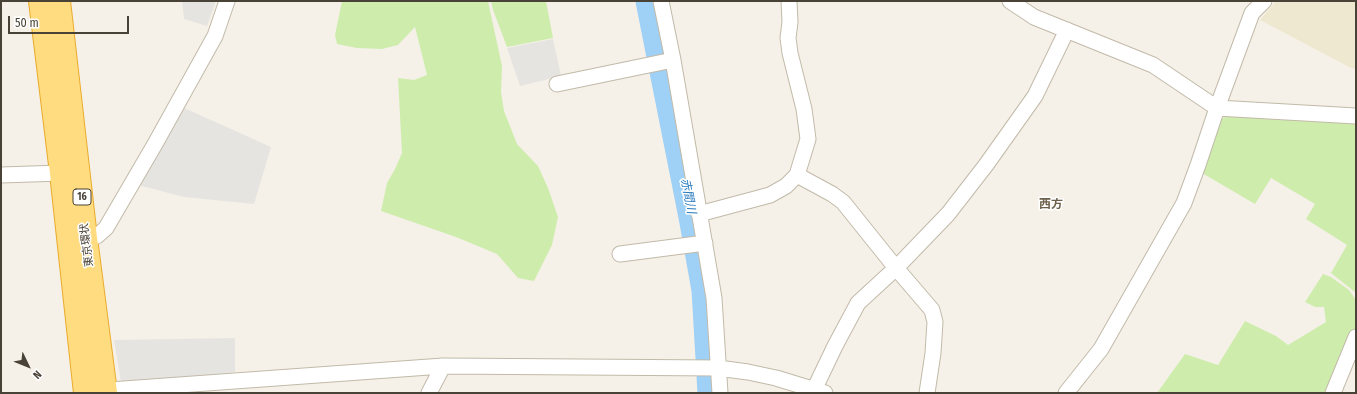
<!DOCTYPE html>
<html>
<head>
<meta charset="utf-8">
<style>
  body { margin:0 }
  #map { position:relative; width:1357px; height:394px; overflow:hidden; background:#f5f1e8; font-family:"Fira Sans Condensed",sans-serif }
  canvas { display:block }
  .frame { position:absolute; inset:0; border:2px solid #494236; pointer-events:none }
  .north { position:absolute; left:8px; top:346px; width:40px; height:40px; -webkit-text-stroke:3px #fff; paint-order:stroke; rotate:133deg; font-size:11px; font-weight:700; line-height:16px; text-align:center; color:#494236 }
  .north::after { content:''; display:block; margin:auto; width:14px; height:18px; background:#494236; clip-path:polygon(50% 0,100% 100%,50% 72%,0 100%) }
  .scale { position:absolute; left:8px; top:16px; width:121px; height:18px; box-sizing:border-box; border:2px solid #494236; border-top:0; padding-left:5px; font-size:12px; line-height:14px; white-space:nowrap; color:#494236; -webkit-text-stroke:3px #fff; paint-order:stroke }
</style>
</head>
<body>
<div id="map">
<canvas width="1357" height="394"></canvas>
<div class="frame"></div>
<div class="north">N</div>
<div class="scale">50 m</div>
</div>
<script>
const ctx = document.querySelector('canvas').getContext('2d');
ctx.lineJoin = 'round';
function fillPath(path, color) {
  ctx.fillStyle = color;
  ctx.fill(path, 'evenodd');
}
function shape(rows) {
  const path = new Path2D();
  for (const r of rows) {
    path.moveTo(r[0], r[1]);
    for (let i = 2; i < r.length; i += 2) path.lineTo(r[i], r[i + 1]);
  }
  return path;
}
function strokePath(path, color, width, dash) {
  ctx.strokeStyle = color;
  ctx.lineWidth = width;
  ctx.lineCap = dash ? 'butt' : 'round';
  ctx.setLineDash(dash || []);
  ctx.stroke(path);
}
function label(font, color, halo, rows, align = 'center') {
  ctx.font = font + ' "Fira Sans Condensed","Noto Sans JP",sans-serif';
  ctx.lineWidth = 3;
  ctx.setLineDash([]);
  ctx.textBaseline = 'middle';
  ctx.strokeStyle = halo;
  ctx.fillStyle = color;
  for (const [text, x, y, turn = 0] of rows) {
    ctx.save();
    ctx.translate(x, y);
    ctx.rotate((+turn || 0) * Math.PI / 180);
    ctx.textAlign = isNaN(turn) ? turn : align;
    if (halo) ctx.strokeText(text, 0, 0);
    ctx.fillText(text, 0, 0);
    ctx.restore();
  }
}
const education = shape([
  [1276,1,1356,1,1356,69,1351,68,1260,20]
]);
const green = shape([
  [342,1,488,1,502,66,501,92,504,111,517,144,538,166,548,188,558,217,552,245,534,281,518,278,497,254,456,237,381,211,387,183,395,169,402,153,398,78,414,80,427,75,415,27,398,45,382,49,357,48,337,44,335,35],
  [491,1,546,1,553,38,507,47,493,10],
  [1234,114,1356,123,1356,293,1331,273,1347,245,1306,219,1315,204,1271,178,1255,204,1202,173,1216,124,1223,118],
  [1323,274,1331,277,1349,290,1356,300,1356,326,1326,393,1157,393,1185,354,1218,365,1245,321,1276,336,1288,345,1326,322,1324,307,1315,307,1305,302]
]);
const parking = shape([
  [182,1,216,1,207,26,184,19],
  [553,39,561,76,520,86,507,48],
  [182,107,271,147,254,204,184,197,138,185],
  [235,338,235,372,208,375,208,376,121,382,114,340]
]);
const river = shape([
  [650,1,693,217,706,290,712,393]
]);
const minor = shape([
  [661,1,673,60,714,298,720,393],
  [1010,1,1034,17,1153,65,1217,108,1252,13,1264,1],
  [557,84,673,60],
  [1,175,61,173],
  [797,175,832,194,843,202,896,268,932,310,935,322,933,353,927,393],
  [699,214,770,195,786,186,797,175,808,139,804,109,790,53,788,38,790,22,789,1],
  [86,238,97,236,106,228,155,144,215,36,227,1],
  [620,254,705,243],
  [814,390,835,346,858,303,896,268,948,214,986,165,1035,96,1067,30],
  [96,391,443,366,718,368,748,372,776,378,825,393],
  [429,393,443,366],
  [1066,393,1101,349,1184,203,1198,165,1217,108,1356,116],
  [1333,393,1356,337]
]);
const trunk = shape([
  [40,1,61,173,85,393],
  [59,1,86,238,106,393]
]);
const shields = [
  [82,197,18]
];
const shieldNames = [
  ["16",82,197]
];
const streetNames = [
  ["東京環状",87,245,-97]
];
const waterNames = [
  ["赤間川",688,196,79]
];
const neighbourhoodNames = [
  ["西方",1051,205]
];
fillPath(education, '#efe8d0');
fillPath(green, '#ceedad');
fillPath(parking, '#e6e4e0');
strokePath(river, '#9fd0f6', 29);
strokePath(minor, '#c2baa9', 17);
strokePath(trunk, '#eaab2c', 24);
strokePath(minor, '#fff', 15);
strokePath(trunk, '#ffdc80', 22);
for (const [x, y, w] of shields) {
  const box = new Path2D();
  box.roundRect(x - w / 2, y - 8, w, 16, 3);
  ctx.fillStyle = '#fff';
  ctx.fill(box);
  strokePath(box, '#494236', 1);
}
label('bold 10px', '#494236', null, shieldNames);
label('11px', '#494236', '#fff', streetNames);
label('italic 12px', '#2579bf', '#fff', waterNames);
label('bold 12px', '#6d614c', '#fff', neighbourhoodNames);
</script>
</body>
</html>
